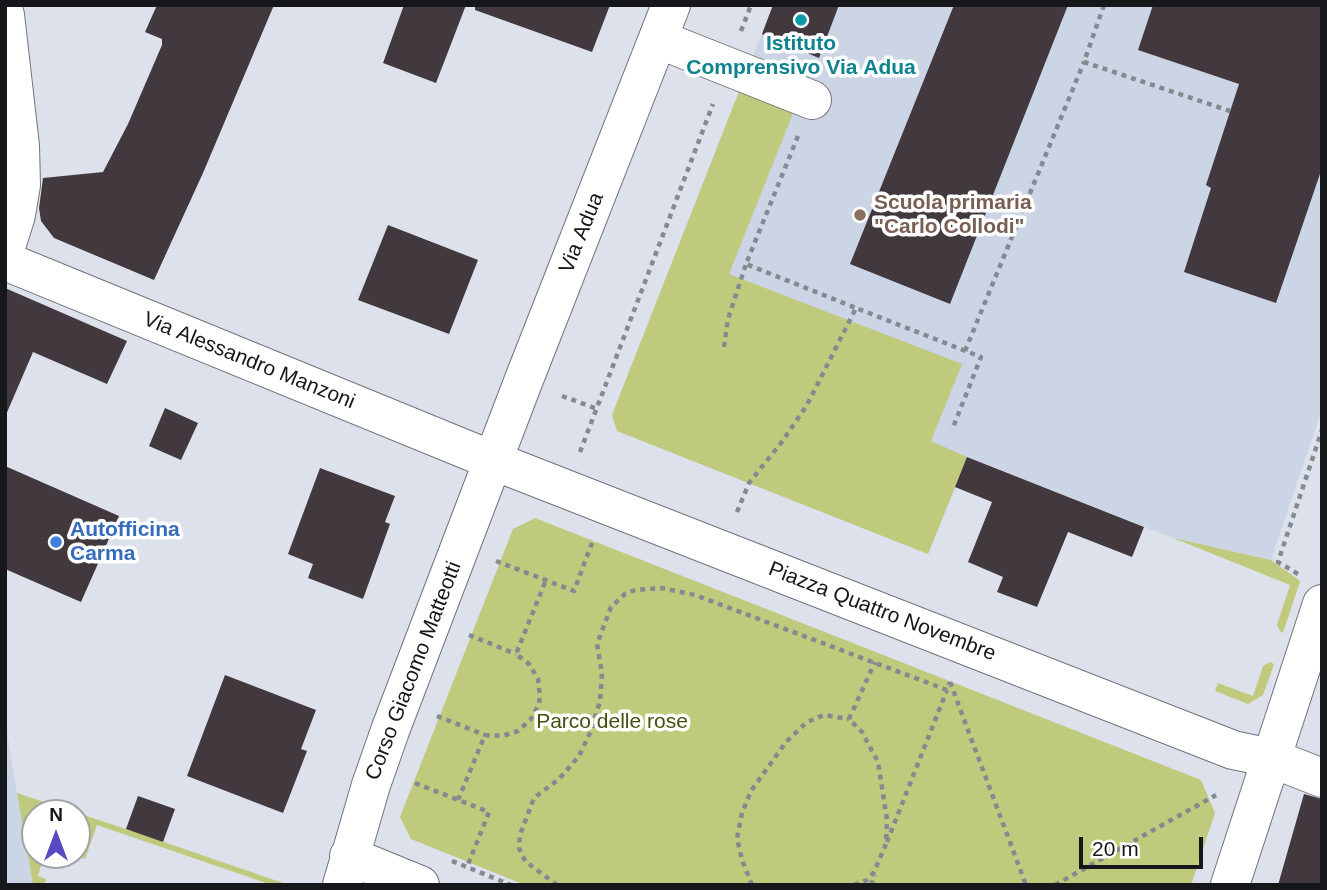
<!DOCTYPE html>
<html>
<head>
<meta charset="utf-8">
<style>
  body { margin:0 }
  #map { position:relative; width:1327px; height:890px; overflow:hidden; background:#dce1eb; font-family:Arial,sans-serif }
  canvas { display:block }
  .frame { position:absolute; inset:0; border:7px solid #15171a; pointer-events:none }
  .north { position:absolute; left:21px; top:799px; width:70px; height:70px; box-sizing:border-box; background:#fff; border:2px solid #a1a2a3; border-radius:50%; rotate:0deg; font-size:19px; font-weight:700; line-height:28px; text-align:center; color:#15171a }
  .north::after { content:''; display:block; margin:auto; width:24px; height:32px; background:#5749c1; clip-path:polygon(50% 0,100% 100%,50% 72%,0 100%) }
  .scale { position:absolute; left:1079px; top:837px; width:124px; height:32px; box-sizing:border-box; border:4px solid #15171a; border-top:0; padding-left:9px; font-size:21px; line-height:24px; white-space:nowrap; color:#15171a; -webkit-text-stroke:5px #fff; paint-order:stroke }
</style>
</head>
<body>
<div id="map">
<canvas width="1327" height="890"></canvas>
<div class="frame"></div>
<div class="north">N</div>
<div class="scale">20 m</div>
</div>
<script>
const ctx = document.querySelector('canvas').getContext('2d');
ctx.lineJoin = 'round';
function fillPath(path, color) {
  ctx.fillStyle = color;
  ctx.fill(path, 'evenodd');
}
function shape(rows) {
  const path = new Path2D();
  for (const r of rows) {
    path.moveTo(r[0], r[1]);
    for (let i = 2; i < r.length; i += 2) path.lineTo(r[i], r[i + 1]);
  }
  return path;
}
function strokePath(path, color, width, dash) {
  ctx.strokeStyle = color;
  ctx.lineWidth = width;
  ctx.lineCap = dash ? 'butt' : 'round';
  ctx.setLineDash(dash || []);
  ctx.stroke(path);
}
function label(font, color, halo, rows, align = 'center') {
  ctx.font = font + ' Arial,sans-serif';
  ctx.lineWidth = 7;
  ctx.setLineDash([]);
  ctx.textBaseline = 'middle';
  ctx.strokeStyle = halo;
  ctx.fillStyle = color;
  for (const [text, x, y, turn = 0] of rows) {
    ctx.save();
    ctx.translate(x, y);
    ctx.rotate((+turn || 0) * Math.PI / 180);
    ctx.textAlign = isNaN(turn) ? turn : align;
    if (halo) ctx.strokeText(text, 0, 0);
    ctx.fillText(text, 0, 0);
    ctx.restore();
  }
}
const built = shape([
  [773,5,1322,5,1322,409,1271,560,1173,538,968,457,928,554,617,431,612,415],
  [5,720,17,793,33,885,5,885]
]);
const green = shape([
  [740,89,794,111,729,274,962,364,931,441,967,457,928,554,617,431,612,415],
  [535,518,1201,780,1215,813,1191,885,525,885,411,839,400,817,513,529],
  [1173,538,1271,560,1300,581,1283,633,1280,631,1277,625,1290,585],
  [1270,662,1274,664,1263,695,1248,704,1215,691,1218,683,1253,696,1263,666],
  [17,793,126,829,289,885,272,885,97,825,85,859,74,855,77,855,77,813,35,813,35,859,42,862,38,876,46,879,44,885,33,885]
]);
const building = shape([
  [157,5,274,5,203,173,154,280,54,238,41,221,39,208,43,178,103,172,128,124,162,45,162,39,145,32],
  [404,5,466,5,436,83,383,63],
  [475,5,610,5,592,52,475,10],
  [773,5,839,5,819,58,762,34],
  [954,5,1068,5,950,304,850,264],
  [1153,5,1322,5,1322,168,1276,303,1184,272,1211,188,1206,185,1239,84,1138,50],
  [388,225,478,260,449,334,358,300],
  [5,288,127,341,107,384,33,352,5,417],
  [165,408,198,423,181,460,149,446],
  [967,457,1144,527,1132,557,1068,532,1037,607,997,592,1003,577,968,562,992,502,955,487],
  [5,466,119,516,81,602,5,569],
  [320,468,395,496,385,522,390,524,363,599,308,578,313,564,288,554],
  [225,675,316,710,301,749,307,751,283,813,187,776],
  [1304,794,1322,799,1322,885,1278,885],
  [138,796,175,809,163,842,126,829]
]);
const path = shape([
  [1104,5,1084,62,1230,111],
  [741,31,751,5],
  [798,136,746,264,856,308],
  [724,347,728,319,746,264],
  [965,351,1084,62],
  [562,396,597,409],
  [580,452,713,104],
  [737,512,749,483,781,443,807,405,856,308,981,357,952,430],
  [496,561,574,591,592,543],
  [1298,574,1278,562,1322,430],
  [469,635,516,654],
  [950,682,1026,885],
  [437,716,485,735],
  [415,783,489,812,467,867],
  [458,800,485,735,502,736,518,731,531,719,539,704,540,696,538,679,529,664,516,654,546,580],
  [887,842,947,690],
  [452,861,511,885],
  [557,885,525,861,519,848,520,835,534,798,559,779,579,756,591,731,600,701,602,674,597,644,611,607,625,594,635,590,662,588,695,595,947,690,950,682],
  [752,885,742,860,737,838,742,813,751,791,786,742,807,722,824,715,849,719],
  [854,885,867,880,874,872,886,844,887,820,878,762,862,732,849,719,875,662],
  [871,885,875,875],
  [1055,885,1216,795]
]);
const minor = shape([
  [5,15,20,146,21,185,16,215,5,250],
  [658,39,812,100],
  [5,261,494,461,1233,750,1271,758,1322,778],
  [349,856,420,885],
  [342,885,371,785,391,728,523,382,671,5],
  [1230,885,1322,604]
]);
const markers = [
  [801,20,7,"#0f9aa8"],
  [860,215,7,"#8d6e63"],
  [56,542,7,"#3f7fe0"]
];
const cultureNames = [
  ["Istituto",801,44],
  ["Comprensivo Via Adua",801,68]
];
const educationNames = [
  ["Scuola primaria",874,203],
  ["\"Carlo Collodi\"",874,227]
];
const streetNames = [
  ["Via Adua",582,233,-68],
  ["Via Alessandro Manzoni",249,361,22],
  ["Piazza Quattro Novembre",882,612,21],
  ["Corso Giacomo Matteotti",414,671,-69]
];
const shopNames = [
  ["Autofficina",70,530],
  ["Carma",70,554]
];
const parkNames = [
  ["Parco delle rose",612,722]
];
fillPath(built, '#ccd5e6');
fillPath(green, '#bfca7c');
fillPath(building, '#42393e');
strokePath(minor, '#70747d', 40);
strokePath(path, '#858990', 4.5, [5, 5]);
strokePath(minor, '#fff', 38);
for (const [x, y, r, color] of markers) {
  const dot = new Path2D();
  dot.arc(x, y, r, 0, 2 * Math.PI);
  ctx.fillStyle = color;
  ctx.fill(dot);
  strokePath(dot, '#fff', 2.5);
}
label('bold 21px', '#0d838f', '#fff', cultureNames);
label('bold 21px', '#785e54', '#fff', educationNames, 'left');
label('21px', '#15171a', '#fff', streetNames);
label('bold 21px', '#366cbe', '#fff', shopNames, 'left');
label('21px', '#484f0d', '#fff', parkNames);
</script>
</body>
</html>
